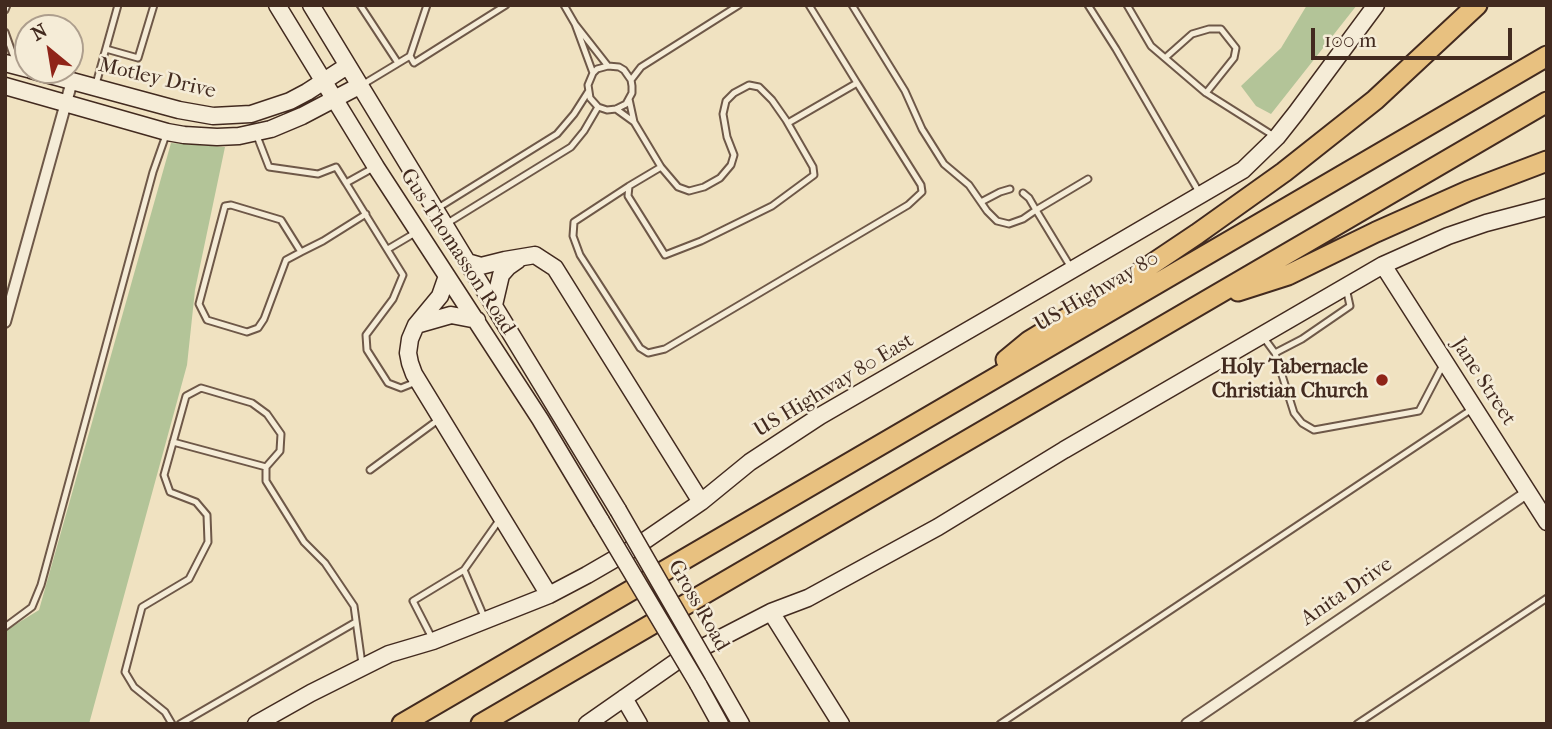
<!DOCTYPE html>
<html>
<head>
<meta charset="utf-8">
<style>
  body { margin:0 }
  #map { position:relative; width:1552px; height:729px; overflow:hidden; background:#f0e2c1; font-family:"IM FELL French Canon",serif }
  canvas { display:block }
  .frame { position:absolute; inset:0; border:7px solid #422a1f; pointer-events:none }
  .north { position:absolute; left:14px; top:14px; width:70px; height:70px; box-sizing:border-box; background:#f5ecd7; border:2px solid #ad9e8d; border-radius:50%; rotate:330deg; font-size:19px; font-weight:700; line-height:28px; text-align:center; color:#422a1f }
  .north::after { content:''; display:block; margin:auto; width:24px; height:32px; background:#8f2418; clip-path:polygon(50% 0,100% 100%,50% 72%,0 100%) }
  .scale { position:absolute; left:1311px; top:28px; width:201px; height:32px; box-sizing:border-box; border:4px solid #422a1f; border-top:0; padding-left:9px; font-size:21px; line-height:24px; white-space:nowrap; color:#422a1f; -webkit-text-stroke:5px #f5ecd7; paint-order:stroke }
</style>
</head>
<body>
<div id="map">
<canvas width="1552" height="729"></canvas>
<div class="frame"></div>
<div class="north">N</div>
<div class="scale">100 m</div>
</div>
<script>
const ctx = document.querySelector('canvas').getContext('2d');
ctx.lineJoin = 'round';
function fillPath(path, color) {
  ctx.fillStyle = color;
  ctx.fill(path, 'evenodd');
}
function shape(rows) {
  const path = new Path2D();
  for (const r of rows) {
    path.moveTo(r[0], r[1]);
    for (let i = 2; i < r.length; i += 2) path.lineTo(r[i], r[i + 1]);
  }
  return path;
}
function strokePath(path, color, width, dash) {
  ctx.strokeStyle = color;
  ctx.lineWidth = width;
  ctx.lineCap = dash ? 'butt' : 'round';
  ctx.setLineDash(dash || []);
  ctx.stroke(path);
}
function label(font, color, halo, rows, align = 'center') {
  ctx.font = font + ' "IM FELL French Canon",serif';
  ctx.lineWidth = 5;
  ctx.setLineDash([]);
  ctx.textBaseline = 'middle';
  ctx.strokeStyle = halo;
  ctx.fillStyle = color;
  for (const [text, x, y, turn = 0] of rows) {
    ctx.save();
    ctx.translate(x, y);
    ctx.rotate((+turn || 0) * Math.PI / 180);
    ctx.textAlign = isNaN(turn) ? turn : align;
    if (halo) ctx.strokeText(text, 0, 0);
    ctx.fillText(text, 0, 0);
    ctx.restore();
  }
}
const green = shape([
  [1307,5,1357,5,1271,114,1256,106,1241,86,1281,48],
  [171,143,225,147,195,290,187,365,89,724,5,724,5,631,39,610]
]);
const lane = shape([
  [360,5,398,63],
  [564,5,575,24,608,66],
  [809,5,857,83],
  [852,5,905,91,922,129,944,164,969,185,987,211,997,221,1009,224,1023,219,1036,210,1070,266],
  [1088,5,1116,49,1199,192],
  [1127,5,1151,46,1206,93,1274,136],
  [5,10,7,5],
  [575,24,593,73,588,85,590,98,598,107,607,110,616,109,626,104,632,93,632,86,631,80,624,70,619,67,608,66,597,69,593,73],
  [5,32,16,63],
  [106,49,138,58,154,5],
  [410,56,427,5],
  [1165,58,1192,34,1209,29,1221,29,1236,48,1234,58,1206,93],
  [631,80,641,67,739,5],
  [96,84,118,5],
  [362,85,410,56,414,63,506,5],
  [616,109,634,122,629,99],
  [634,122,661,167,678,187,689,191,704,187,720,178,731,165,734,155,727,137,723,114,726,101,734,93,749,85,759,87,772,100,786,120,813,167,814,175,772,206,701,241,665,255,628,196,629,186,661,167],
  [257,136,269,167,318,174,336,167,346,183],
  [373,168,346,183,403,275,393,299,366,335,367,350,388,383,401,388,416,382],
  [629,186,574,222,573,236,580,255,640,348,648,353,665,349,908,205,922,192,921,185,857,83,788,123],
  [1023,193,1029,198,1036,210,1088,179],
  [981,202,1000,192,1010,189],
  [438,208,557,134,574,114,588,92],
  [446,224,571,147,584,131,598,107],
  [388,249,415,233],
  [301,252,281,220,231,205,225,206,199,304,207,320,247,332,258,328,264,319,286,260,301,252,323,241,366,214],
  [1264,338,1275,353,1302,339,1350,306,1346,288],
  [1275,353,1294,413,1302,423,1314,430,1419,411,1443,365],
  [173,442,266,467],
  [370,470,438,420],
  [485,619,464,570,500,519],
  [5,627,32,607,41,585,153,172,166,135],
  [432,638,413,601,464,570],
  [172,724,165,712,134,687,125,672,142,607,189,579,208,542,207,515,196,502,170,492,164,475,186,396,201,388,252,403,267,414,281,434,280,451,266,467,266,481,304,542,325,563,354,606,362,664],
  [180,724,356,622],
  [1000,724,1472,409],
  [1357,724,1547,598]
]);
const street = shape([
  [5,322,72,81],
  [1187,724,1528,492]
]);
const secondary = shape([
  [277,5,376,167,540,419,601,521],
  [311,5,618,510],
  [5,63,28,69],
  [31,70,179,110,213,116,251,114,290,101,307,92,347,66],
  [5,86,167,132,184,135,217,137,239,136,271,129,302,116,359,86],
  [467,262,481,266,505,260,535,255,555,268,701,502],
  [1383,265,1547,522],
  [447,276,440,296,416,325,410,339,408,353,410,363,414,374,549,595],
  [494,305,501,275,508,267,518,260],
  [416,325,451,315,477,320],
  [771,612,841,724],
  [713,675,741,724],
  [698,684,720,724],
  [624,698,639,724],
  [256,724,311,693,389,654,433,641,549,595,587,575,637,546,701,502,750,462,820,416,998,313,1243,170,1277,137,1296,113,1376,5],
  [587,724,680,659,771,612,808,598,938,527,1064,450,1383,265,1448,236,1486,223,1547,207]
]);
const highway = shape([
  [1238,291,1288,275,1376,232,1468,191,1547,161],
  [1006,360,1029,341,1118,287,1197,234,1284,172,1375,100,1477,5],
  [402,724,1547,56],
  [481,724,1547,102]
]);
const secondaryBridge = shape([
  [618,510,713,675],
  [601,521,698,684]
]);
const markers = [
  [1382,380,7,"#8f2418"]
];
const streetNames = [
  ["Motley Drive",157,79,13],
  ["Gus Thomasson Road",457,252,57],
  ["US Highway 80",1097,292,-30],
  ["Jane Street",1483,382,57],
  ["US Highway 80 East",834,386,-31],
  ["Anita Drive",1347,592,-34],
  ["Gross Road",698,606,60]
];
const poiNames = [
  ["Holy Tabernacle",1368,368],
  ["Christian Church",1368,392]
];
fillPath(green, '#b3c498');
strokePath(lane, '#6e5848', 9);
strokePath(street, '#6e5848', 14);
strokePath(secondary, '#422a1f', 19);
strokePath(highway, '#422a1f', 23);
strokePath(lane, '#f5ecd7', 5);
strokePath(street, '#f5ecd7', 10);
strokePath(secondary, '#f5ecd7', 16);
strokePath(highway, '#e8c180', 19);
strokePath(secondaryBridge, '#422a1f', 19, []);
strokePath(secondaryBridge, '#f5ecd7', 16);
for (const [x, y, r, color] of markers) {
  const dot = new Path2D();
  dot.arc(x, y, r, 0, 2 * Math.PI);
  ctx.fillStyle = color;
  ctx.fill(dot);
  strokePath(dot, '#f5ecd7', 2.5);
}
label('21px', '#422a1f', '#f5ecd7', streetNames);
label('bold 21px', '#422a1f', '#f5ecd7', poiNames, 'right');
</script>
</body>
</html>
